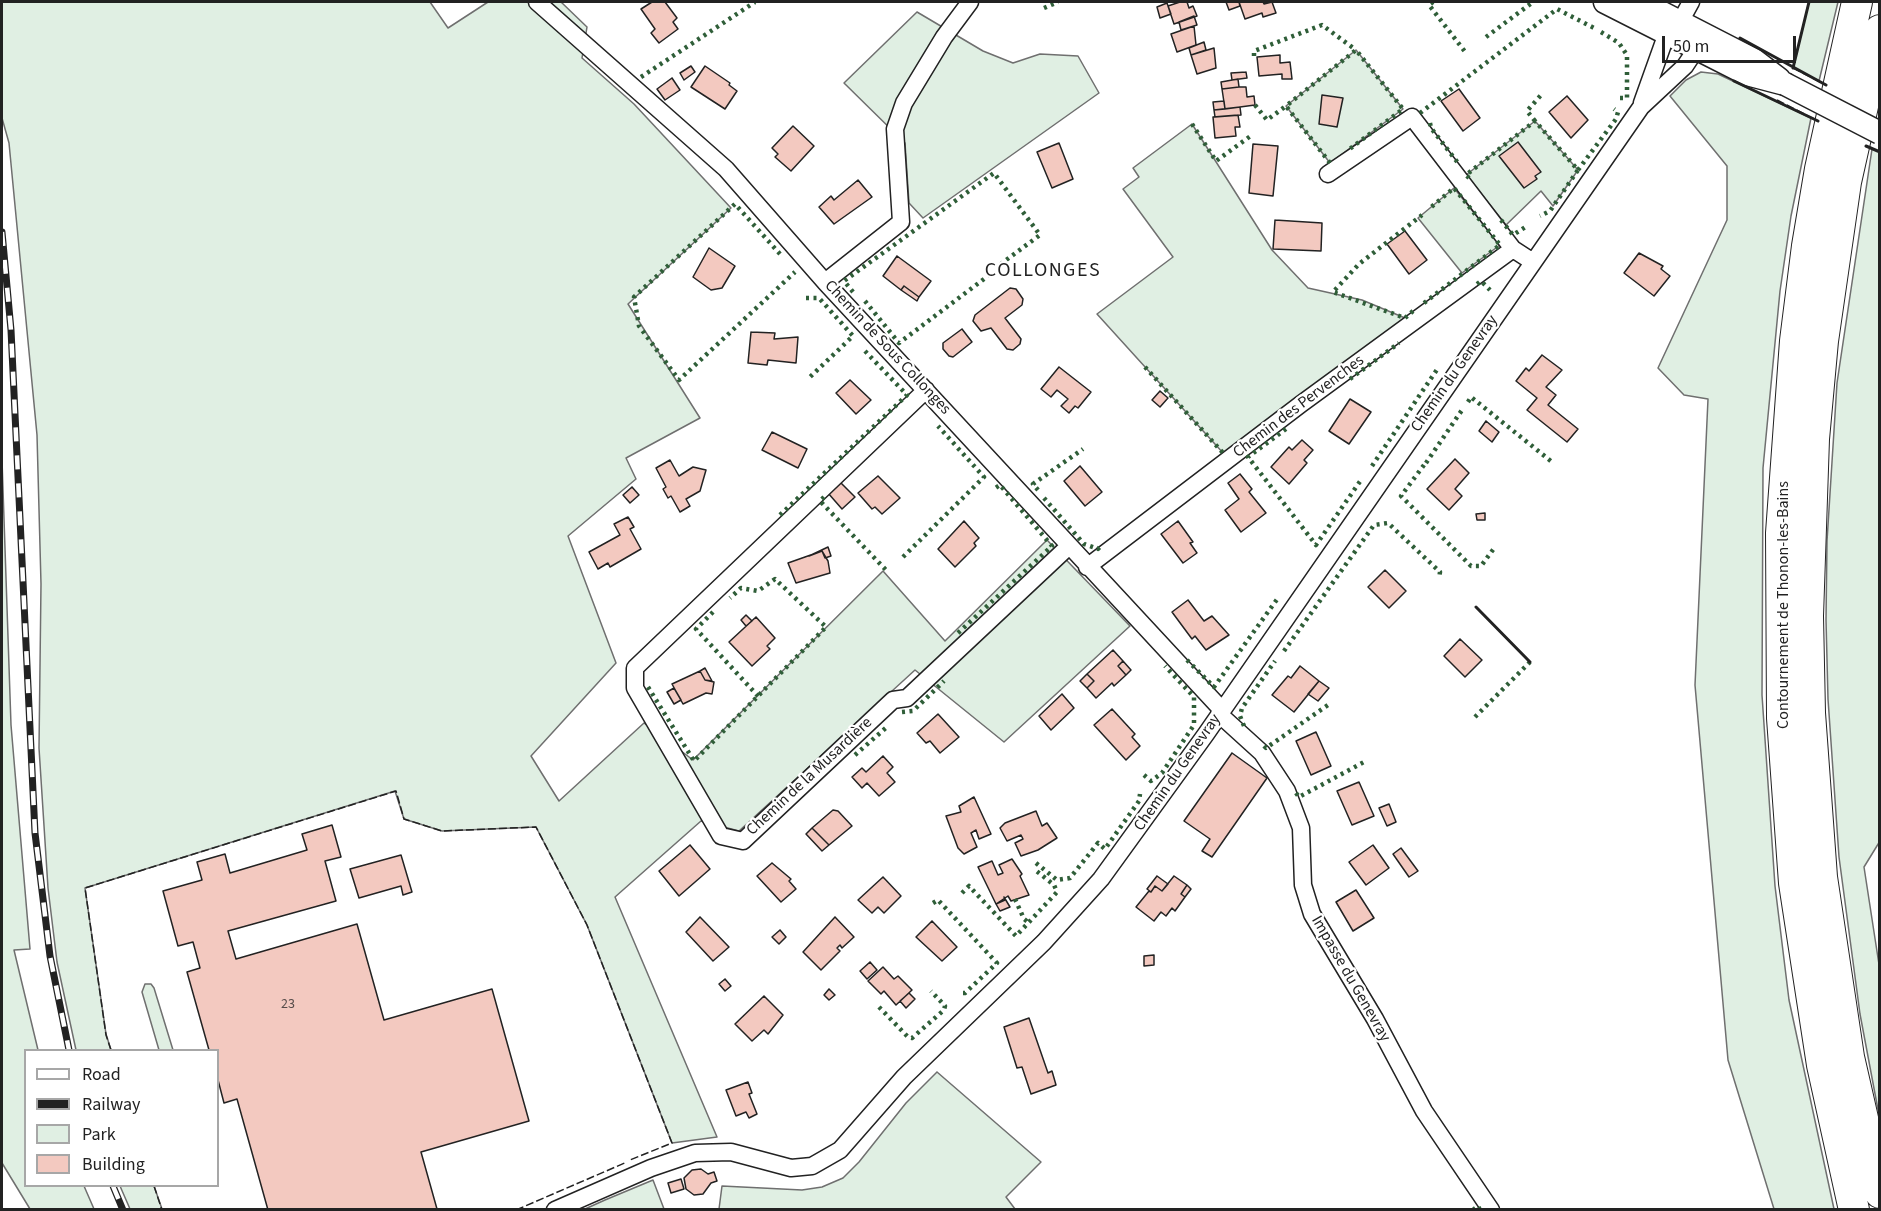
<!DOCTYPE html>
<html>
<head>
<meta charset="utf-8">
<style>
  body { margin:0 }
  #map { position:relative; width:1881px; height:1211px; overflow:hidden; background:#fff; font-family:"Source Sans 3",sans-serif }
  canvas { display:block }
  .frame { position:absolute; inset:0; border:3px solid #222; pointer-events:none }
  .legend { position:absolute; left:24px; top:1049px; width:195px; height:138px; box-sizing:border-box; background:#fff; border:2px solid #a7a7a7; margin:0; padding:8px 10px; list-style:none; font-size:18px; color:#222 }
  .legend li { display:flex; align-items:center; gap:12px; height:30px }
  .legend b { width:30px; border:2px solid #a7a7a7 }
  .scale { position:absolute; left:1662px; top:36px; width:134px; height:27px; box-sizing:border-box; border:3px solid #222; border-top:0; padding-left:8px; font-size:18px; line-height:21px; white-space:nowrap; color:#222; -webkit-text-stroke:4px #fff; paint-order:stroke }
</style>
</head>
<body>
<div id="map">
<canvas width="1881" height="1211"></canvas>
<div class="frame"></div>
<ul class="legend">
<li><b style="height:8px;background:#fff"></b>Road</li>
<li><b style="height:8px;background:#222"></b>Railway</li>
<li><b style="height:16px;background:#e0efe3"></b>Park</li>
<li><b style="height:16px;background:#f3c9c0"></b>Building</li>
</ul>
<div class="scale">50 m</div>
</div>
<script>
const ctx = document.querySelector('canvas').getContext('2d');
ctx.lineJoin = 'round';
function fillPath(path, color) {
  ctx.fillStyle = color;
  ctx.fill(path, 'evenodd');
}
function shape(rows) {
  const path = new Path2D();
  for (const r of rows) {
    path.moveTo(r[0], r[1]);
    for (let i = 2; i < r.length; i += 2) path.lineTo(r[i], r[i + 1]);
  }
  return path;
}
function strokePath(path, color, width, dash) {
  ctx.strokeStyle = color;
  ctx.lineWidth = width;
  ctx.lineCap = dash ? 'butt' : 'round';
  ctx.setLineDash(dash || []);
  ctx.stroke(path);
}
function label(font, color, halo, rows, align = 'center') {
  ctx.font = font + ' "Source Sans 3",sans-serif';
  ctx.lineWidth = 4.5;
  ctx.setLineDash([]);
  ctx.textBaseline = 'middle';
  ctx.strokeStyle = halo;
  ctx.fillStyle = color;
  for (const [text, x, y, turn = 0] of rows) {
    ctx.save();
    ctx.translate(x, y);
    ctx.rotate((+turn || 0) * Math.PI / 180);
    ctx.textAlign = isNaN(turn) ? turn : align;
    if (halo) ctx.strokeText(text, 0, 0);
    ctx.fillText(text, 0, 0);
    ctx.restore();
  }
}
const green = shape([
  [2,2,430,2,448,28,488,2,561,2,587,27,582,58,634,104,731,208,628,304,700,418,626,458,636,479,568,536,616,663,531,756,559,801,644,723,693,760,883,571,945,641,1047,540,1130,626,1004,742,915,670,739,831,701,821,615,897,717,1137,672,1143,587,925,536,827,442,831,404,819,395,791,85,888,106,1034,111,1050,76,1050,57,962,48,888,39,748,41,584,37,435,9,143,2,118,2,2],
  [1809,2,1838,2,1819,81,1793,68,1809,2],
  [917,12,983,51,1013,63,1040,54,1078,56,1099,93,923,218,909,203,905,143,844,83,917,12],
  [1356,50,1403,109,1330,163,1286,106,1356,50],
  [1701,72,1718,74,1811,118,1791,216,1780,291,1763,468,1762,695,1775,886,1789,1000,1834,1209,1774,1209,1728,1060,1695,685,1708,399,1684,395,1658,368,1727,220,1727,166,1670,96,1686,80,1701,72],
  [1535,121,1578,170,1553,206,1541,191,1506,225,1466,175,1535,121],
  [1192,124,1272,250,1308,288,1362,300,1405,318,1224,454,1097,314,1173,257,1123,189,1139,177,1133,168,1192,124],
  [1872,149,1880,152,1880,841,1864,867,1880,971,1879,1115,1860,1014,1839,857,1828,699,1826,620,1827,541,1837,383,1872,149],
  [1454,188,1500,245,1462,273,1418,218,1454,188],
  [2,460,11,725,30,949,14,950,38,1050,26,1050,26,1186,84,1186,94,1209,30,1209,2,1163,2,460],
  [145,984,151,984,154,988,173,1050,159,1050,142,992,145,984],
  [937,1072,1041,1162,1006,1197,1015,1209,719,1209,722,1186,802,1190,822,1187,843,1178,859,1162,906,1103,937,1072],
  [653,1180,664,1209,585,1209,605,1200,653,1180],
  [120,1186,154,1186,162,1209,130,1209,120,1186]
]);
const building = shape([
  [652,2,665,2,677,18,673,22,678,29,659,43,651,33,655,29,641,9,652,2],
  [1180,2,1187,2,1189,8,1193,6,1197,16,1174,24,1168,6,1180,2],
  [1226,2,1239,2,1240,6,1229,10,1226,2],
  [1239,2,1263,2,1264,4,1272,2,1276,13,1263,17,1262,13,1245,19,1239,2],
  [1167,3,1171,14,1160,18,1157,7,1167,3],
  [1194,16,1197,25,1181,30,1179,22,1194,16],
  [1194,26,1196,45,1177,52,1171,34,1194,26],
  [1204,42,1206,50,1191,55,1189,48,1204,42],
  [1214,48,1216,68,1197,74,1191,55,1214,48],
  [1280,55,1280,63,1290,62,1292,79,1282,79,1282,74,1259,76,1257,57,1280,55],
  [691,66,695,72,684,80,680,73,691,66],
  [705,66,730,83,729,85,737,91,725,109,691,87,705,66],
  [1246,72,1247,78,1232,80,1231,73,1246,72],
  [672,78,680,90,665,100,657,89,672,78],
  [1238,79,1239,87,1222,89,1221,82,1238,79],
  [1239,87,1246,87,1247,97,1254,96,1255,105,1225,109,1222,89,1239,87],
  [1459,89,1480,118,1463,131,1441,101,1459,89],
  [1322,95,1343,98,1337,127,1319,124,1322,95],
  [1567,96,1588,120,1571,138,1549,112,1567,96],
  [1224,101,1225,109,1214,110,1213,102,1224,101],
  [1240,107,1241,115,1215,117,1214,110,1240,107],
  [1238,115,1240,127,1235,127,1236,136,1215,138,1213,117,1238,115],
  [793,126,814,146,791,171,775,157,778,154,772,148,793,126],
  [1518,142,1541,172,1535,176,1537,179,1524,188,1499,156,1518,142],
  [1059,143,1073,179,1052,188,1037,152,1059,143],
  [1253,144,1278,146,1273,196,1249,193,1253,144],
  [858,180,872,197,834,224,819,207,831,196,834,200,858,180],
  [1275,220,1322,223,1321,251,1273,249,1275,220],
  [1405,231,1427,260,1409,274,1387,244,1405,231],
  [709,248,735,266,722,288,711,290,693,277,709,248],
  [1639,253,1663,266,1661,269,1670,276,1654,296,1624,273,1639,253],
  [897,256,931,281,919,297,904,286,901,290,883,276,897,256],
  [904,286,919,297,917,301,901,290,904,286],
  [1010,288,1016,289,1023,299,1022,305,1005,318,1021,339,1020,344,1013,350,1007,349,991,328,981,331,973,321,975,315,1010,288],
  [962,329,972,342,953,357,949,356,943,349,943,343,962,329],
  [751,332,775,333,774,339,798,337,796,363,768,360,767,365,748,363,751,332],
  [1542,355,1562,370,1546,387,1556,395,1548,405,1578,429,1567,442,1527,410,1537,398,1516,381,1526,368,1529,371,1542,355],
  [1059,367,1091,392,1078,408,1075,406,1069,413,1061,406,1068,399,1057,390,1051,397,1041,389,1059,367],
  [850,380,871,400,856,414,836,393,850,380],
  [1160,391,1168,398,1160,407,1152,400,1160,391],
  [1350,399,1371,412,1349,444,1329,431,1350,399],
  [1486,421,1499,432,1492,442,1479,431,1486,421],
  [772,432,807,449,798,468,762,450,772,432],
  [1302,440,1313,450,1304,460,1307,463,1289,484,1271,467,1289,447,1292,450,1302,440],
  [1455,459,1469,473,1455,489,1462,496,1449,510,1427,489,1455,459],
  [670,460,679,476,693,467,706,470,700,491,686,499,690,506,680,512,671,496,668,498,663,489,666,487,656,468,670,460],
  [1080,466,1102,492,1085,506,1064,481,1080,466],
  [1240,474,1252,489,1249,492,1266,513,1241,532,1225,510,1239,499,1228,483,1240,474],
  [878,476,900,498,882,514,875,507,872,509,858,493,878,476],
  [840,482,855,497,842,509,828,493,840,482],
  [632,487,639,495,630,503,623,495,632,487],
  [1485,513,1485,520,1477,520,1476,514,1485,513],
  [628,517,634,527,630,529,641,549,610,567,608,563,598,569,589,552,620,535,614,524,628,517],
  [964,521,979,538,974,543,976,546,955,567,938,549,964,521],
  [1178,521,1193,542,1190,543,1197,553,1183,563,1161,534,1178,521],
  [828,547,831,556,825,558,822,551,809,556,828,547],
  [822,551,828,561,830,573,796,583,788,563,822,551],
  [1385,570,1406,591,1389,608,1368,587,1385,570],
  [1188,600,1204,621,1212,616,1229,635,1206,650,1195,636,1192,639,1172,612,1188,600],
  [746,615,752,621,746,626,741,620,746,615],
  [756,617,775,638,767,646,770,649,752,666,729,642,756,617],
  [1460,639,1482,660,1465,677,1444,656,1460,639],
  [1113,650,1123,661,1118,666,1126,675,1114,686,1112,683,1096,698,1087,688,1094,681,1087,674,1113,650],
  [1123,661,1131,670,1126,675,1118,666,1123,661],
  [1300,666,1319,681,1294,712,1272,695,1288,676,1291,678,1300,666],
  [705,668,712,681,705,680,700,671,705,668],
  [700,671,705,680,714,682,712,694,706,693,683,704,672,684,700,671],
  [1087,674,1094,681,1087,688,1080,681,1087,674],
  [1319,681,1329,688,1318,701,1308,694,1319,681],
  [674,688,681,700,674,704,667,692,674,688],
  [1062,694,1074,708,1051,730,1039,716,1062,694],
  [1112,709,1135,734,1132,737,1140,746,1126,760,1094,725,1112,709],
  [938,714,959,737,940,753,930,741,926,743,917,733,938,714],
  [1316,732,1331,766,1311,775,1296,741,1316,732],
  [1232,753,1267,778,1212,857,1202,851,1210,839,1184,821,1232,753],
  [883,756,893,767,887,773,895,782,879,796,867,783,862,788,852,777,862,768,866,772,883,756],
  [1359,782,1374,816,1352,825,1337,791,1359,782],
  [974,797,991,834,979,839,976,830,971,833,977,847,964,854,958,848,946,816,961,812,959,806,974,797],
  [1389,804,1396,822,1387,826,1379,808,1389,804],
  [833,810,838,811,852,826,829,845,812,828,833,810],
  [1036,811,1042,826,1047,823,1057,838,1038,850,1021,856,1015,843,1023,839,1021,835,1007,841,1000,828,1005,823,1036,811],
  [332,825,341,857,325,861,336,901,228,931,236,959,357,924,384,1020,492,989,529,1121,421,1152,437,1209,434,1210,268,1210,237,1099,224,1103,218,1080,218,1050,209,1050,187,972,200,968,193,942,178,946,163,891,202,880,197,862,225,854,230,873,307,850,302,834,332,825],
  [812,828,829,845,822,851,806,834,812,828],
  [690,845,710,869,679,896,659,871,690,845],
  [1373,845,1389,868,1366,885,1349,862,1373,845],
  [1401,848,1418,871,1409,877,1393,854,1401,848],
  [401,855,412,892,403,895,401,886,359,898,350,869,401,855],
  [1012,859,1022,874,1020,876,1029,895,1011,901,1008,896,996,904,978,867,992,861,998,875,1003,873,999,865,1012,859],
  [772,863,791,879,789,881,796,889,781,902,757,876,772,863],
  [1157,876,1168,884,1162,891,1155,886,1151,892,1147,889,1157,876],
  [1174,876,1187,885,1181,894,1185,897,1175,911,1172,908,1166,916,1161,912,1154,921,1136,907,1149,891,1151,892,1155,886,1162,891,1174,876],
  [883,877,901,896,884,913,878,907,872,913,858,900,883,877],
  [1187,885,1191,889,1185,897,1181,894,1187,885],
  [1356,890,1374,918,1353,931,1336,902,1356,890],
  [1004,897,1010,907,1000,911,996,904,1005,900,1004,897],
  [700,917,729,947,713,961,686,932,700,917],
  [835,917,854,937,842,948,840,945,837,948,840,951,821,970,803,952,835,917],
  [932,921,957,947,942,961,916,937,932,921],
  [780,930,786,937,779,944,772,937,780,930],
  [1154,955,1154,965,1144,966,1144,956,1154,955],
  [870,962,877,970,867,979,860,971,870,962],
  [883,967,894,979,898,976,912,990,896,1005,884,991,881,994,868,981,883,967],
  [725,979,731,986,725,991,719,984,725,979],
  [829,989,835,995,829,1000,824,995,829,989],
  [909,993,915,999,906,1008,900,1001,909,993],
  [764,996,783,1015,768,1034,764,1030,752,1041,735,1024,764,996],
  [1029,1018,1048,1073,1052,1071,1056,1085,1031,1094,1022,1067,1017,1068,1004,1027,1029,1018],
  [748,1082,752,1093,749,1094,757,1114,749,1118,746,1112,736,1116,726,1090,748,1082],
  [701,1169,708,1174,714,1172,717,1181,711,1183,703,1194,694,1195,686,1189,684,1178,692,1170,701,1169],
  [681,1179,684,1189,671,1193,668,1183,681,1179]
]);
const street = shape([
  [537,2,726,169,825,282,1222,710],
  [1680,22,1691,2],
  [1642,103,1667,33],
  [1328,174,1412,117,1513,249],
  [825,282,901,222,895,129,904,103,944,37,970,2],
  [926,390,635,668,635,688,721,836,743,841,893,700,907,698,1068,547],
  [1087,567,1301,404,1513,249,1533,262],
  [1219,714,1262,753,1287,791,1301,828,1303,885,1312,914,1375,1019,1424,1111,1491,1210],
  [555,1210,651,1168,695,1153,731,1152,791,1168,812,1166,840,1150,904,1077,1044,942,1101,879,1206,734,1641,107,1685,66,1697,48]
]);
const secondary = shape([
  [1605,2,1747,74,1785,84],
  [1641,2,1754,60,1779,79]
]);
const highway = shape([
  [1880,30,1846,182,1823,341,1814,439,1808,616,1810,713,1822,877,1849,1057,1880,1193],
  [1854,1210,1822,1065,1794,883,1782,718,1781,533,1795,341,1807,246,1820,169,1857,2]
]);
const rail = shape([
  [2,232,11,330,35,833,50,956,69,1050],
  [113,1186,123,1210]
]);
const secondaryBridge = shape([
  [1785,84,1880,133]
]);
const hedge = shape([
  [1433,2,1429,5,1466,53],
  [1044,8,1058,2],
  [1601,32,1619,43,1627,55,1627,98,1618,98],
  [1486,37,1533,2],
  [1254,56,1254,51,1322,25,1356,50],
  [641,77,755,2],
  [1255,105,1267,120,1286,106],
  [1420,113,1557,9,1596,29],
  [1535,121,1527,111,1542,94],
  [1430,123,1431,128,1458,163],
  [1192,124,1216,161,1252,135],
  [1330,163,1286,106,1356,50,1403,109,1347,151],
  [1578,170,1616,119,1618,112,1614,109],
  [1469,178,1466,175,1535,121,1578,170,1550,211,1540,216],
  [1501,220,1513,235,1527,226],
  [780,254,735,204,634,297,639,326,679,380,795,272],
  [1477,284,1481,281,1490,290],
  [853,292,844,281,994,173,1040,235,998,266],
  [806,298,819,298,853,336,810,377],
  [865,301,899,343,988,276],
  [1424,303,1500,245,1454,188,1430,208],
  [1413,311,1405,318,1333,292,1359,264,1422,215],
  [1145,367,1224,454,1222,455],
  [1350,379,1399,343],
  [1468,402,1471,397,1552,462],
  [1286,429,1248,457,1316,545,1361,480],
  [1426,463,1462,410],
  [1424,465,1401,496,1471,566,1481,566,1495,547],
  [1372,466,1438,368],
  [1038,490,1033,484,1083,449],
  [824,497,820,501,886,570],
  [1044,498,1084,544,1098,549,1100,547],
  [780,515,907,395,864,350],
  [903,557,984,477,938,426],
  [713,612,696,629,758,696],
  [958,633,1052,546,1000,485,994,489],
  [1284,651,1374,525,1388,523,1440,572,1439,579],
  [1187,660,1214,687,1278,598],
  [648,687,694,761,826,627,775,579,758,591,741,588,730,598],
  [902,712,913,711,944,681],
  [1475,717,1530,662],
  [1244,726,1240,716,1242,708,1275,661],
  [1264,746,1266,748,1328,705],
  [855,755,888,726],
  [1144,775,1151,781,1162,773,1194,725,1194,697,1165,666],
  [1296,793,1299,797,1364,762],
  [1036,863,1057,880,1070,878,1098,843,1105,849,1139,801,1140,794],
  [962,893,969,886,1016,936,1057,892,1054,885,1034,869],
  [1015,899,1024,919,1029,923],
  [933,903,938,900,997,963,965,993,959,993],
  [879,1007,908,1037,912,1038,944,1010,945,1006,931,991],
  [1473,1210,1478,1206,1480,1210]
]);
const fence = shape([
  [1793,68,1826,85],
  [1777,100,1818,121],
  [1866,146,1880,152],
  [111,1050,106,1035,85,888,396,791,404,819,442,831,536,827,587,925,672,1143,630,1160],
  [154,1186,162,1210],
  [516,1210,627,1162]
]);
const wall = shape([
  [1740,38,1826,85],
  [1793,68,1809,2],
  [1734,81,1818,121],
  [1866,146,1880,152],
  [1476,607,1530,662]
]);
const numberNames = [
  ["23",288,1005]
];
const streetNames = [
  ["Chemin de Sous Collonges",887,348,47],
  ["Chemin du Genevray",1455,374,-55],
  ["Chemin des Pervenches",1299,407,-37],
  ["Contournement de Thonon-les-Bains",1784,605,-90],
  ["Chemin du Genevray",1178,773,-55],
  ["Chemin de la Musardière",810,777,-43],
  ["Impasse du Genevray",1350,979,60]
];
const quarterNames = [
  ["COLLONGES",1043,272]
];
fillPath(green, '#e0efe3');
strokePath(green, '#6f6f6f', 1.5);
fillPath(building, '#f3c9c0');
strokePath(building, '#222', 1.5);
strokePath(street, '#222', 19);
strokePath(secondary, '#222', 25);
strokePath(highway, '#222', 32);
strokePath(street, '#fff', 16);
strokePath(secondary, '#fff', 22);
strokePath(highway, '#fff', 30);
strokePath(rail, '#222', 7);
strokePath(rail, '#fff', 4.5, [14]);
strokePath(secondaryBridge, '#222', 25, []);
strokePath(secondaryBridge, '#fff', 22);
strokePath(hedge, '#2f5e38', 4.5, [3, 4.5]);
strokePath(fence, '#222', 1.5, [8, 3]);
strokePath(wall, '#222', 3);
label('14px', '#564c4a', null, numberNames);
label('16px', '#222', '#fff', streetNames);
ctx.letterSpacing = '1.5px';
label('20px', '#222', '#fff', quarterNames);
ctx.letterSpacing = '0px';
</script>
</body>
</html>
